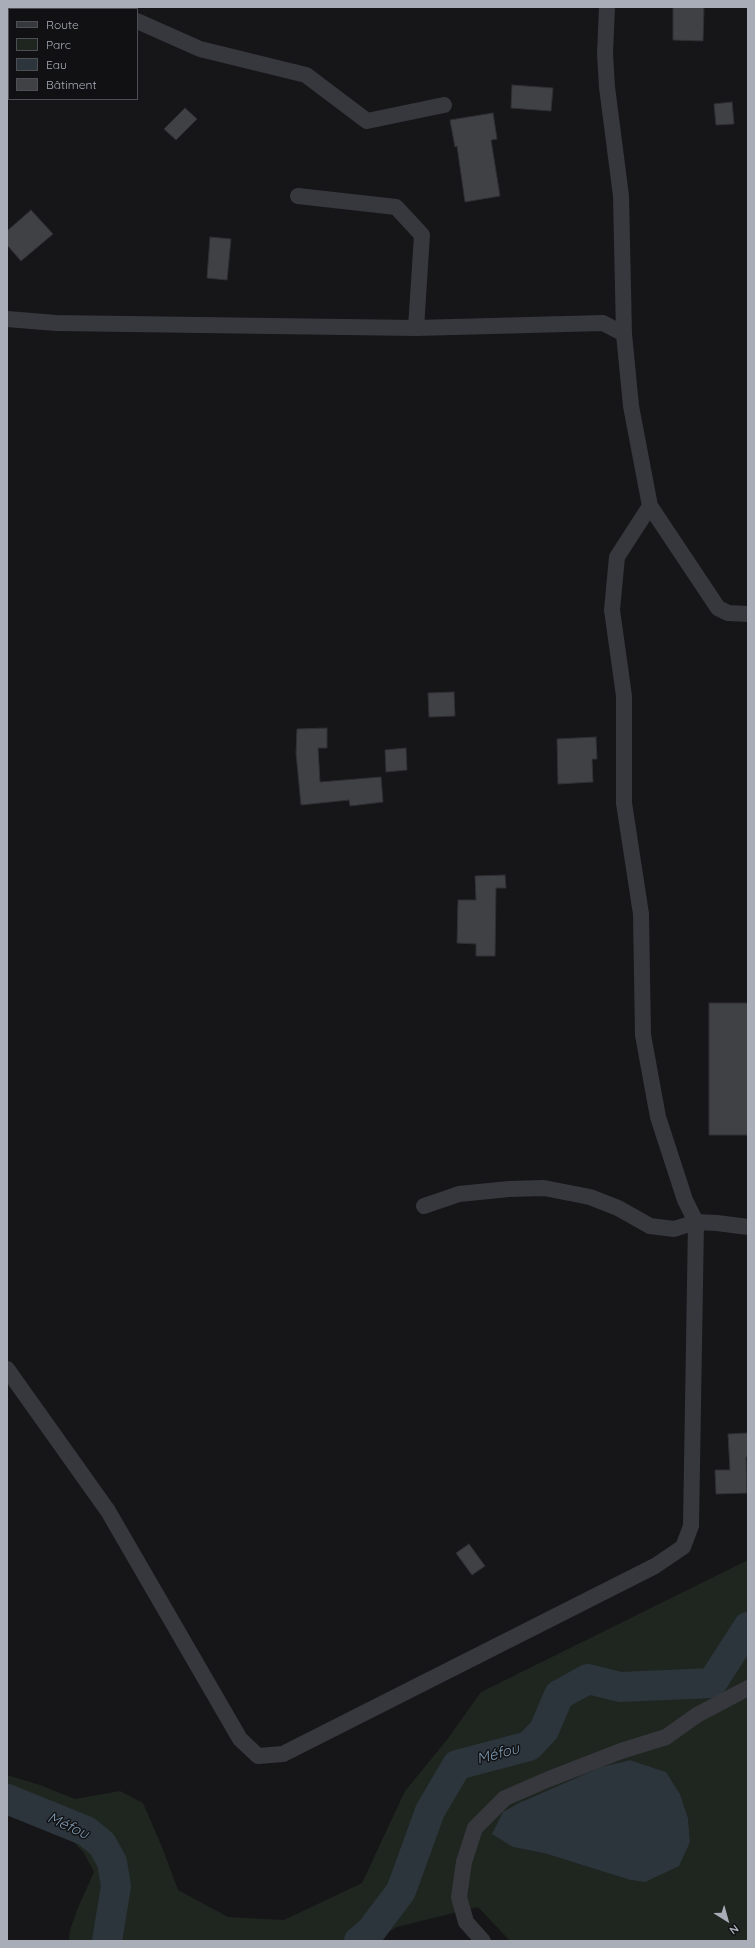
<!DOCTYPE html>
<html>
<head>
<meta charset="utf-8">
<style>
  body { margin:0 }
  #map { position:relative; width:755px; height:1948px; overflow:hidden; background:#161618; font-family:Quicksand,sans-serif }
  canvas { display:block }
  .frame { position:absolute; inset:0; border:8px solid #a8adb8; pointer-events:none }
  .legend { position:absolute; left:8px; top:8px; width:130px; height:92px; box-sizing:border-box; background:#111113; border:1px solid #4d4f55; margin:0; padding:5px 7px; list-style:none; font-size:12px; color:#a8adb8 }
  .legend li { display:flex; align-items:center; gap:8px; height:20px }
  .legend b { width:20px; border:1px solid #4d4f55 }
  .north { position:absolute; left:707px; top:1900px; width:40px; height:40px; -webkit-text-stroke:3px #111113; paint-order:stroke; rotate:143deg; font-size:11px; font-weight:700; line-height:16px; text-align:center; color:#a8adb8 }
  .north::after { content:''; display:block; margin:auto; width:14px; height:18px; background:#a8adb8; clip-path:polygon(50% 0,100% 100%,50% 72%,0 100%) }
</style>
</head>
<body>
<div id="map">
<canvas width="755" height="1948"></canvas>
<div class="frame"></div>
<ul class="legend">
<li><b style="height:5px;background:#37383d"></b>Route</li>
<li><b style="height:11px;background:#1e261f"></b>Parc</li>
<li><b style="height:11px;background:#2c353c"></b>Eau</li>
<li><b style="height:11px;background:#404145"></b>Bâtiment</li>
</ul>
<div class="north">N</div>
</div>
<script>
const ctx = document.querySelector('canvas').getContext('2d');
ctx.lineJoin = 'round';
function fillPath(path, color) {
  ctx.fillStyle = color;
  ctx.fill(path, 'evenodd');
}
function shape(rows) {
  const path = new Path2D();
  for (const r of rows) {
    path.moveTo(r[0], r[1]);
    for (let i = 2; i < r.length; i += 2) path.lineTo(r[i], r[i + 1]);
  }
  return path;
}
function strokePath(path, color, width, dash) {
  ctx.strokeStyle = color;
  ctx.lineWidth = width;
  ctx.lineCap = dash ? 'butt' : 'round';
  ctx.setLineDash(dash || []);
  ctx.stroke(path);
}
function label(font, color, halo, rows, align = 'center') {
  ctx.font = font + ' Quicksand,sans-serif';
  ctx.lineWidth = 3;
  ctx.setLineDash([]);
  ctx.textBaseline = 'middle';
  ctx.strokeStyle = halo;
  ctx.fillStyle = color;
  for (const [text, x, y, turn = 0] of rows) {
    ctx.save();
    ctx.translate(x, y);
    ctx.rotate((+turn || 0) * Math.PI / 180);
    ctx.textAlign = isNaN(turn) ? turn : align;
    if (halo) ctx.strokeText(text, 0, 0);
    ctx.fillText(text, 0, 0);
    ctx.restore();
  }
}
const green = shape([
  [748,1560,748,1941,510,1941,478,1907,397,1927,374,1941,69,1941,70,1930,77,1910,94,1872,84,1853,70,1838,49,1831,30,1818,20,1819,7,1812,7,1775,40,1785,75,1799,120,1791,143,1803,162,1847,178,1890,228,1917,284,1920,362,1883,405,1791,446,1741,481,1692],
  [630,1760,666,1772,680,1794,688,1818,690,1842,645,1882,630,1880,547,1854,513,1847,521,1802,601,1767]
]);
const water = shape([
  [630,1760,666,1772,680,1794,688,1818,690,1842,679,1866,645,1882,630,1880,547,1854,513,1847,492,1834,503,1812,521,1802,601,1767]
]);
const river = shape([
  [7,1799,86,1831,102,1844,112,1862,116,1886,107,1941],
  [359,1941,371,1931,401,1891,430,1811,457,1765,529,1746,544,1730,559,1695,588,1679,620,1687,712,1683,748,1627]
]);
const building = shape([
  [673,7,704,7,703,41,673,40,673,7],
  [512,85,553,88,551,111,511,108,512,85],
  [732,102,734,124,716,125,714,104,732,102],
  [185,108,197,119,176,140,164,129,185,108],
  [493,113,497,139,491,140,500,196,465,202,457,146,455,147,450,120,493,113],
  [31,210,53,234,21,261,7,245,7,231,31,210],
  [210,237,231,239,227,280,207,278,210,237],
  [454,692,455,716,429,717,428,693,454,692],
  [327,728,327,748,318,748,320,782,381,777,383,802,350,806,349,800,301,805,296,753,297,729,327,728],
  [596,737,597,759,592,759,593,782,558,784,557,739,596,737],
  [406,748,407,770,386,772,385,750,406,748],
  [505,875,506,888,496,888,495,956,476,956,476,944,457,943,458,900,476,900,475,876,505,875],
  [709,1003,748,1003,748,1135,709,1135,709,1003],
  [748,1433,748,1457,746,1457,747,1493,716,1494,715,1470,730,1470,728,1434,748,1433],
  [469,1544,485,1566,472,1575,456,1553,469,1544]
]);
const minor = shape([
  [105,7,109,9],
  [607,7,605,54,607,87,621,196,624,334,631,406,650,506,718,608,728,613,748,614],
  [137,21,200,49,306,75,367,121,444,105],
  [298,196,396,207,422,235,416,328],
  [7,319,56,323,416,328,603,323,624,334],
  [424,1206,459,1194,509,1189,544,1188,590,1197,618,1208,650,1226,674,1229,696,1222,717,1223,748,1227],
  [7,1369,108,1511,240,1739,258,1756,283,1754,655,1566,683,1547,691,1526,696,1222,685,1200,658,1117,643,1035,641,914,624,803,624,696,612,610,617,557,650,506],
  [483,1941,466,1922,459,1897,464,1862,475,1828,505,1798,549,1779,621,1751,666,1737,697,1715,748,1688]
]);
const waterNames = [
  ["Méfou",498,1754,-15],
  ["Méfou",68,1826,25]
];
fillPath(green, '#1e261f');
fillPath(water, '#2c353c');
strokePath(river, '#2c353c', 30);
fillPath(building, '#404145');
strokePath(building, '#303034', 1);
strokePath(minor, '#37383d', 16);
label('italic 15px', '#7f9bb3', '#111113', waterNames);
</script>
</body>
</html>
